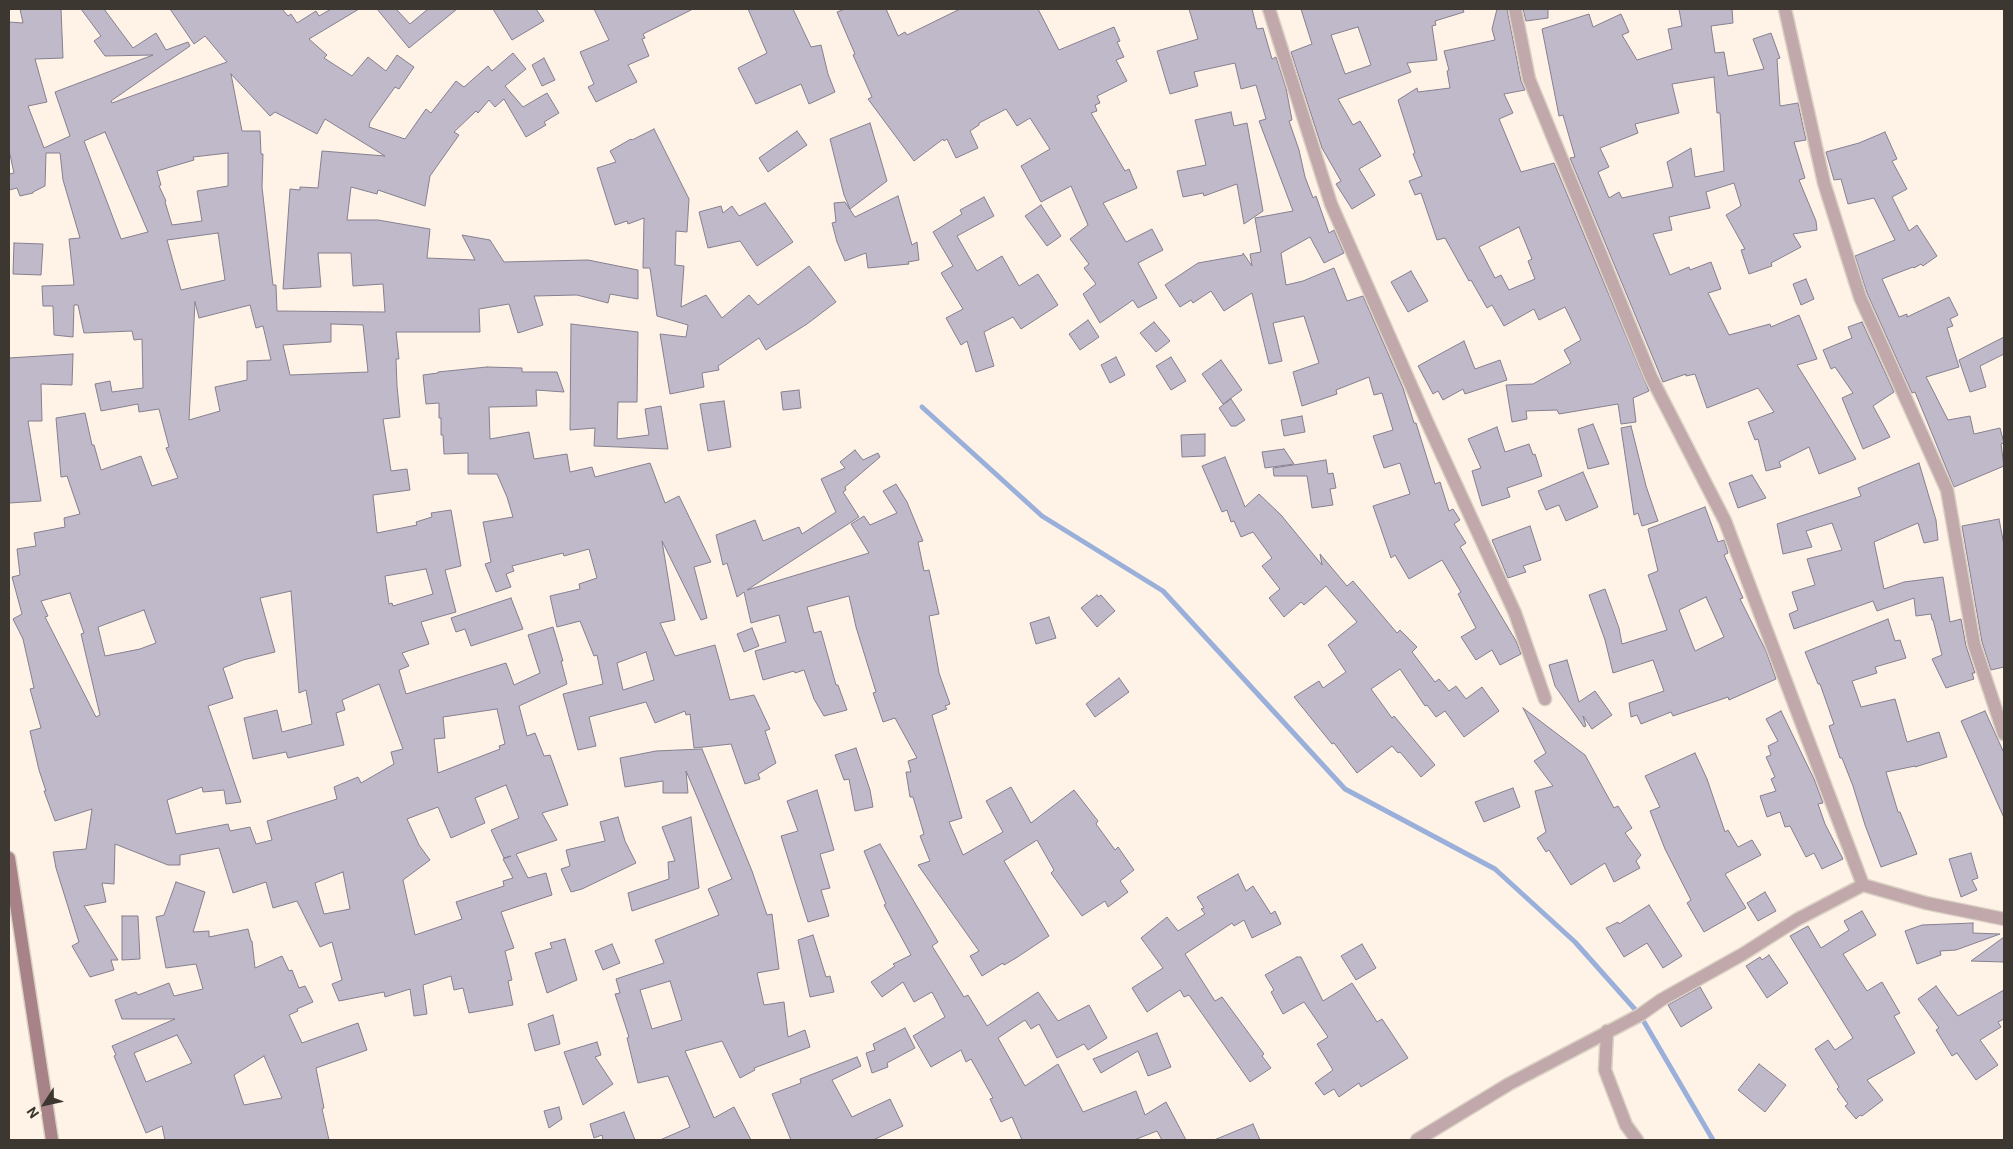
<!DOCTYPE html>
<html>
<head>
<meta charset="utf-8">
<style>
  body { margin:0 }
  #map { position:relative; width:2013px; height:1149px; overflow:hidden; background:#fef3e6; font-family:Roboto,sans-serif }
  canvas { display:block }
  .frame { position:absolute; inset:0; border:10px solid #3c3731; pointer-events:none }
  .north { position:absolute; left:20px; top:1079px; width:50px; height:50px; -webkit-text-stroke:4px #fef3e6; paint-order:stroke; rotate:235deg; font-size:14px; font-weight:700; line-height:20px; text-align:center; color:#3c3731 }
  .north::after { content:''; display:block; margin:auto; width:18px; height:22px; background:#3c3731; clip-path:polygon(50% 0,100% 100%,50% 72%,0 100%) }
</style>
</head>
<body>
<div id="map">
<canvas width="2013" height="1149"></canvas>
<div class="frame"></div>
<div class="north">N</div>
</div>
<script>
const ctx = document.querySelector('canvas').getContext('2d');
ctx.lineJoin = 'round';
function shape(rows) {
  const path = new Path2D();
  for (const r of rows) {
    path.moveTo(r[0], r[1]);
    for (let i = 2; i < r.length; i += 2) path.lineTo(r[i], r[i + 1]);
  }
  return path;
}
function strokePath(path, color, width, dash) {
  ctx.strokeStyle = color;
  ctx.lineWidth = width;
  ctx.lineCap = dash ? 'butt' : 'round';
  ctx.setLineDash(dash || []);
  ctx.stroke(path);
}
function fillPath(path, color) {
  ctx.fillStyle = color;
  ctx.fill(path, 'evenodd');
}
const stream = shape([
  [922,407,1042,516,1163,591,1345,789,1495,869,1575,942,1640,1015,1713,1140]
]);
const building = shape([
  [20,9,61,9,63,58,35,59,47,102,28,106,44,148,70,136,55,92,153,55,105,56,94,41,101,36,81,9,104,9,133,48,156,33,166,50,188,42,190,46,111,101,112,103,227,62,205,36,194,44,170,9,282,9,288,16,291,14,297,23,316,11,319,16,331,9,359,9,309,39,327,55,324,58,352,76,368,57,386,71,397,55,414,67,399,89,395,87,370,122,369,127,405,139,426,109,431,113,456,81,464,87,488,66,492,71,513,53,526,69,505,86,523,107,547,93,559,113,544,122,546,125,526,137,504,99,495,107,489,100,478,113,476,111,454,132,459,135,430,176,425,206,378,190,377,194,351,187,347,220,378,220,430,229,427,258,475,260,462,235,490,240,504,262,588,260,638,270,638,299,610,294,608,303,577,295,534,296,543,325,518,333,509,304,479,309,480,332,396,332,399,359,396,359,397,386,400,417,383,419,391,471,407,469,410,490,373,495,377,533,417,525,416,522,432,517,431,513,451,510,461,566,445,570,456,612,421,622,429,644,402,653,409,666,399,670,406,694,506,663,514,685,540,673,528,635,553,627,563,661,561,661,567,684,519,706,527,736,535,733,544,756,550,755,568,805,542,813,557,840,516,854,528,878,546,873,552,895,501,912,514,948,505,951,512,980,508,981,513,1005,469,1013,463,988,454,990,451,976,423,985,427,1014,414,1016,410,989,385,997,384,992,339,1001,332,984,342,980,332,942,320,947,297,901,273,908,266,882,233,893,219,848,180,855,180,865,168,865,115,844,114,884,102,883,106,902,84,906,118,960,111,960,114,970,90,977,72,946,79,942,56,868,53,852,86,849,92,809,55,821,44,791,46,791,39,770,30,731,41,728,30,689,34,688,23,639,13,619,22,614,12,577,20,575,17,549,36,546,34,533,65,527,64,518,80,514,67,476,61,477,56,418,85,413,92,445,94,445,101,470,141,456,152,486,178,478,166,448,169,447,159,409,139,412,138,404,101,411,95,384,110,381,112,392,143,388,142,339,134,340,132,331,84,333,78,305,74,305,73,337,54,335,53,306,43,306,42,286,74,285,69,239,80,238,63,180,60,153,46,153,45,186,33,192,33,193,20,196,17,188,9,190,9,174,14,173,9,150,9,22,23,23,20,9],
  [231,74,270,116,275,112,317,134,325,119,385,156,322,151,318,188,300,187,300,190,290,189,283,289,321,287,318,253,351,253,353,286,383,284,385,312,277,311,276,285,273,285,262,187,263,154,261,154,260,131,242,131,231,74],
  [105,132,148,232,121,239,84,141,105,132],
  [228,153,228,186,197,191,202,221,172,225,165,202,166,201,159,186,161,185,157,171,194,160,193,157,228,153],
  [218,233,225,280,181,290,167,240,218,233],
  [195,302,199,318,250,305,256,328,263,326,271,360,247,361,247,380,215,387,220,411,189,420,195,302],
  [331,324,363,325,368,372,290,375,283,345,331,342,331,324],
  [426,569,433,594,393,606,392,603,389,604,385,576,426,569],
  [291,591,299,693,306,690,312,724,282,732,277,710,244,718,253,759,286,752,288,758,344,745,336,713,345,710,342,700,379,684,403,749,391,752,394,764,361,783,358,777,334,787,337,799,267,821,272,840,256,844,250,827,230,831,228,824,176,834,167,800,202,787,203,792,224,790,226,804,241,802,208,706,233,698,223,668,243,660,275,652,260,598,291,591],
  [70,593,84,633,81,634,100,715,96,717,45,617,48,616,41,601,70,593],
  [144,610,156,643,140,649,105,656,98,627,144,610],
  [497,709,505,744,499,746,500,749,438,773,434,739,445,738,443,717,497,709],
  [506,785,519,818,491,830,504,858,511,856,503,859,513,878,503,881,504,886,456,902,462,919,415,935,403,880,430,860,419,845,407,819,438,807,451,838,485,823,475,798,506,785],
  [343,872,350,909,324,914,315,883,343,872],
  [377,9,396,9,410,24,428,9,457,9,409,48,377,9],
  [493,9,536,9,544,21,512,40,493,9],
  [594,9,693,9,643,34,645,38,642,39,649,56,628,65,637,82,596,102,588,87,594,84,580,52,609,40,594,9],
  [748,9,793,9,811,47,821,45,828,74,835,92,809,104,801,84,756,104,738,68,767,53,748,9],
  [845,9,886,9,898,36,905,32,907,35,960,9,1038,9,1059,50,1114,27,1120,41,1117,42,1124,57,1116,60,1127,81,1097,96,1100,103,1095,105,1097,111,1091,113,1125,171,1129,169,1137,188,1103,203,1126,242,1152,229,1163,250,1138,263,1157,298,1138,308,1133,300,1100,323,1083,294,1096,284,1084,268,1089,264,1070,239,1088,225,1071,186,1041,202,1021,166,1050,149,1030,118,1017,126,1006,109,979,123,979,125,970,131,978,148,956,158,947,139,944,141,943,139,914,161,868,99,872,97,853,55,855,54,837,12,845,9],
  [1189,9,1252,9,1257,29,1263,28,1272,59,1276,57,1286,88,1292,120,1289,121,1299,150,1305,177,1313,198,1316,196,1329,233,1334,230,1344,253,1324,263,1310,237,1281,253,1286,285,1303,281,1334,268,1347,301,1363,296,1403,388,1414,423,1416,423,1435,484,1440,482,1449,511,1453,509,1460,520,1454,524,1466,543,1460,547,1516,641,1521,654,1500,665,1492,650,1476,660,1461,637,1476,628,1458,594,1461,592,1442,560,1409,579,1395,555,1391,558,1373,506,1410,494,1400,463,1384,468,1373,436,1393,430,1382,393,1374,395,1369,377,1336,390,1337,394,1302,406,1293,372,1319,363,1304,316,1273,323,1282,361,1269,364,1252,293,1224,311,1211,291,1193,303,1191,300,1180,307,1165,285,1198,263,1243,255,1243,253,1252,266,1250,254,1261,252,1255,218,1293,211,1259,121,1266,119,1256,85,1241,89,1235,63,1194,72,1198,86,1170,94,1157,51,1198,39,1189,9],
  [1301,9,1463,9,1464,12,1435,21,1436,25,1432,26,1437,60,1407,63,1411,72,1338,99,1353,125,1360,121,1381,156,1359,169,1375,195,1352,209,1336,184,1341,181,1322,148,1291,52,1312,44,1301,9],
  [1358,27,1371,65,1345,74,1331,35,1358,27],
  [1497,9,1507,9,1521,81,1525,90,1504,94,1513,113,1499,119,1521,172,1554,163,1649,391,1633,398,1636,422,1621,424,1618,404,1559,414,1557,410,1526,411,1527,419,1512,422,1506,385,1533,384,1571,363,1564,350,1581,340,1565,307,1539,320,1534,309,1504,326,1492,305,1487,308,1471,280,1469,281,1445,238,1437,240,1421,193,1415,195,1409,181,1422,176,1413,154,1415,153,1398,100,1417,88,1418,92,1450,88,1447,71,1449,70,1444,51,1495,40,1492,29,1497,9],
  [1519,227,1532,259,1528,261,1535,279,1509,290,1501,275,1495,278,1479,247,1519,227],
  [1523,9,1548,9,1548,18,1526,21,1523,9],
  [1679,9,1732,9,1733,23,1711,26,1715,53,1724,52,1728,76,1764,69,1753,39,1771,33,1780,58,1777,59,1780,106,1798,103,1806,140,1794,142,1805,178,1799,180,1816,221,1817,230,1793,234,1801,247,1771,263,1772,266,1749,274,1741,250,1745,249,1726,215,1741,206,1734,183,1706,192,1710,208,1669,217,1672,230,1653,234,1670,275,1689,267,1690,270,1711,262,1721,289,1708,293,1729,335,1770,324,1771,327,1799,315,1817,359,1797,365,1856,459,1819,474,1809,447,1779,462,1781,467,1766,471,1758,439,1755,440,1748,422,1774,412,1758,388,1707,408,1695,374,1686,376,1686,374,1663,382,1570,158,1575,157,1563,115,1559,116,1542,29,1589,14,1593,27,1621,14,1629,32,1622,35,1637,60,1672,49,1668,29,1682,26,1679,9],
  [1714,77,1717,113,1720,113,1724,171,1695,177,1691,148,1667,162,1673,187,1622,198,1619,192,1609,198,1598,172,1609,167,1600,148,1638,133,1635,124,1679,113,1672,84,1714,77],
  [544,58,555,80,542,86,532,65,544,58],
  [1231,112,1234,126,1247,123,1263,211,1244,224,1237,184,1204,196,1203,193,1183,197,1177,171,1206,165,1195,120,1231,112],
  [870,123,887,181,850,209,844,195,830,139,870,123],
  [654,129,689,199,687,232,676,231,675,265,684,266,681,307,706,295,722,318,749,295,758,305,809,266,836,302,807,324,766,350,759,338,718,366,719,370,702,373,704,387,670,394,660,334,686,337,688,325,657,316,650,268,643,268,644,218,628,224,627,221,615,225,597,168,616,162,610,151,631,139,632,140,654,129],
  [797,131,807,145,768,172,759,158,797,131],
  [1885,132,1897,159,1892,161,1907,189,1892,197,1909,231,1917,225,1937,256,1923,266,1921,264,1914,268,1913,267,1882,279,1899,317,1907,314,1907,317,1949,297,1958,315,1950,319,1953,326,1947,328,1959,367,1926,377,1948,420,1970,416,1974,434,2000,428,2004,443,2001,444,2004,466,1954,487,1915,392,1912,393,1867,293,1855,256,1895,240,1874,198,1848,204,1841,179,1834,180,1826,152,1859,143,1885,132],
  [898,196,912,245,917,242,919,260,908,262,909,264,868,268,866,253,845,261,837,242,832,223,836,222,834,203,845,202,855,217,898,196],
  [984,197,994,216,957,236,977,271,1002,256,1019,286,1038,274,1058,305,1021,329,1013,317,984,332,994,366,976,372,967,341,961,345,946,318,963,309,941,273,953,266,933,232,962,214,960,210,984,197],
  [765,203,793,242,757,266,740,241,708,248,699,212,721,206,723,213,732,206,739,216,765,203],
  [1041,205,1061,236,1047,246,1025,216,1041,205],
  [14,243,43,244,41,275,13,274,14,243],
  [1411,271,1428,301,1408,312,1391,282,1411,271],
  [1806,279,1814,299,1801,305,1793,284,1806,279],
  [1088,320,1099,337,1080,350,1069,334,1088,320],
  [1154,322,1170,341,1156,352,1140,333,1154,322],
  [1862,322,1894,392,1873,406,1890,437,1863,449,1842,398,1853,393,1835,367,1831,369,1823,350,1852,338,1848,327,1862,322],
  [571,324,638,332,637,402,618,402,617,439,649,435,645,409,661,406,668,449,594,446,595,428,570,430,571,324],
  [2004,337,2004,354,1980,366,1986,387,1970,392,1959,360,2004,337],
  [1464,341,1475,369,1500,360,1507,380,1465,394,1463,389,1443,400,1438,391,1433,394,1418,366,1464,341],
  [73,354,72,385,41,384,42,421,28,421,41,501,9,503,9,358,73,354],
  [1116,357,1125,375,1110,383,1101,365,1116,357],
  [1171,357,1186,381,1171,390,1156,366,1171,357],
  [1221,360,1242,390,1223,404,1202,374,1221,360],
  [487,367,522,368,522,372,557,372,564,392,536,390,537,406,489,407,490,439,529,432,534,459,567,454,570,472,592,467,595,477,650,463,665,503,679,496,711,562,694,567,707,618,701,620,662,541,675,620,660,623,675,656,715,645,730,700,754,695,770,729,765,731,776,763,758,774,760,779,745,784,731,744,694,748,690,714,686,715,685,711,655,723,646,702,589,717,596,746,578,750,563,694,603,684,597,655,594,656,580,621,557,627,550,596,580,589,579,584,597,578,589,549,564,556,563,553,512,566,514,571,506,574,511,587,496,592,485,564,491,562,483,522,513,517,507,497,497,474,468,474,468,453,444,454,443,435,441,435,441,418,439,418,439,403,426,404,423,375,438,373,438,372,487,367],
  [646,652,654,680,623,690,617,663,646,652],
  [799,390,801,408,783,410,781,392,799,390],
  [1231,399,1245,420,1236,426,1231,426,1219,408,1231,399],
  [724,401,731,447,708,451,700,404,724,401],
  [1302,416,1305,432,1284,436,1281,420,1302,416],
  [1593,424,1609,464,1588,469,1578,429,1593,424],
  [1631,426,1646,486,1658,521,1642,526,1638,513,1634,515,1621,428,1631,426],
  [1497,427,1505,452,1529,444,1533,455,1535,454,1542,476,1507,488,1510,497,1482,506,1472,471,1481,468,1468,439,1497,427],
  [1205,434,1205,456,1182,457,1181,435,1205,434],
  [1284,449,1294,464,1265,468,1262,452,1284,449],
  [855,450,863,460,878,453,880,457,845,487,846,490,843,492,859,517,747,590,869,553,851,524,864,516,870,525,897,513,883,491,896,484,907,502,923,541,918,542,924,571,929,570,939,614,929,616,939,673,950,704,945,706,947,709,932,715,962,818,949,822,963,855,1003,832,986,801,1011,787,1031,823,1074,790,1098,821,1096,824,1115,850,1118,847,1134,870,1120,881,1128,892,1108,907,1105,901,1082,916,1051,873,1054,870,1037,840,1004,861,1049,936,1016,958,1004,965,1003,963,982,976,970,956,979,951,918,865,930,861,920,836,924,834,913,797,910,797,906,772,911,772,908,761,917,758,895,718,883,722,873,693,876,692,856,627,849,596,807,607,814,633,821,631,836,685,838,685,847,710,824,716,814,699,804,670,795,673,794,671,763,680,755,651,786,642,779,615,751,623,744,592,737,597,727,563,723,565,716,535,755,520,763,541,799,527,802,534,836,512,821,479,845,468,840,462,855,450],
  [1225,457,1245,507,1259,494,1281,515,1322,565,1320,554,1347,586,1353,581,1397,633,1400,630,1417,647,1412,652,1435,682,1439,679,1449,691,1456,686,1466,699,1482,687,1499,711,1464,737,1445,711,1436,717,1427,705,1425,706,1400,669,1371,689,1392,718,1394,716,1435,765,1421,777,1400,752,1398,753,1392,746,1357,773,1334,743,1332,744,1294,697,1319,681,1323,688,1346,672,1328,645,1357,622,1326,586,1304,605,1301,602,1284,617,1269,598,1280,589,1262,566,1272,558,1253,532,1241,537,1234,521,1231,522,1227,510,1222,512,1202,466,1225,457],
  [1326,460,1328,474,1333,473,1336,488,1330,489,1333,505,1312,508,1307,476,1274,476,1273,468,1326,460],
  [1919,463,1936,520,1938,540,1924,543,1918,523,1874,542,1884,589,1904,582,1943,577,1950,622,1961,619,1966,646,1975,673,1972,673,1974,679,1946,688,1932,659,1942,655,1933,620,1932,620,1931,614,1916,616,1914,598,1877,611,1873,601,1794,629,1789,614,1798,610,1792,592,1815,585,1807,559,1842,550,1832,523,1806,531,1812,547,1783,554,1777,524,1861,496,1858,488,1919,463],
  [1583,472,1598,507,1566,521,1559,505,1546,510,1538,491,1583,472],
  [1752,475,1766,498,1738,508,1729,483,1752,475],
  [1705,507,1718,542,1724,540,1728,553,1724,555,1743,598,1740,599,1766,651,1776,679,1729,700,1728,697,1673,716,1671,712,1641,724,1637,715,1631,717,1629,703,1664,691,1653,660,1613,673,1605,640,1589,595,1605,589,1619,628,1622,644,1667,630,1648,575,1658,571,1648,529,1705,507],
  [1706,597,1724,637,1695,651,1679,610,1706,597],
  [1999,519,2004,545,2004,667,1991,670,1982,642,1962,526,1999,519],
  [1530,526,1541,560,1523,566,1526,572,1508,578,1492,540,1530,526],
  [1097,595,1098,597,1101,595,1115,611,1097,627,1081,608,1097,595],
  [511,598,523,629,471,646,465,629,456,632,451,618,511,598],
  [1049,617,1056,638,1036,644,1030,623,1049,617],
  [1888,619,1895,641,1900,640,1906,658,1875,667,1877,673,1852,681,1861,707,1895,699,1907,742,1939,732,1947,757,1915,767,1915,766,1886,772,1898,812,1900,812,1917,854,1881,867,1865,825,1853,786,1842,758,1840,758,1829,726,1834,724,1820,684,1818,684,1805,652,1888,619],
  [752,628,759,646,744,652,737,634,752,628],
  [1567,660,1579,702,1595,691,1612,715,1592,729,1583,716,1586,726,1584,727,1555,686,1549,665,1567,660],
  [1119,678,1129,692,1095,717,1086,704,1119,678],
  [1523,708,1585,755,1614,808,1618,806,1632,828,1625,833,1641,855,1636,861,1640,868,1614,882,1605,863,1571,885,1549,850,1546,852,1537,838,1546,832,1535,791,1553,786,1534,761,1546,753,1523,708],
  [1781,711,1814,779,1823,803,1818,804,1825,824,1843,859,1822,869,1814,853,1806,857,1790,826,1785,827,1780,812,1767,817,1760,796,1776,791,1771,779,1775,777,1766,757,1771,755,1768,746,1778,741,1766,719,1781,711],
  [1985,711,2004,753,2004,818,1961,721,1985,711],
  [856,748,870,790,873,807,855,811,849,779,844,780,835,755,856,748],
  [702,749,752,871,767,915,772,914,779,969,757,973,764,1005,784,1002,788,1037,805,1030,810,1047,754,1068,755,1070,740,1078,722,1041,685,1051,714,1118,734,1107,751,1140,660,1140,690,1127,668,1076,638,1083,627,1038,629,1037,615,994,620,993,616,979,664,963,655,940,719,915,708,889,732,879,686,771,688,793,663,793,663,781,625,787,620,758,656,751,702,749],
  [670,981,682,1020,652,1029,640,990,670,981],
  [1695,753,1707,779,1725,832,1728,830,1738,847,1752,840,1761,855,1725,874,1746,908,1704,932,1687,903,1691,900,1665,849,1650,811,1660,807,1645,776,1695,753],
  [1513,788,1520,807,1484,822,1475,802,1513,788],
  [817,790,834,850,820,854,830,888,821,890,829,916,808,922,781,836,798,831,787,801,817,790],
  [618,817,625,841,636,863,582,889,571,892,561,869,570,866,566,850,605,841,600,822,618,817],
  [691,817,699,888,632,911,628,893,669,879,668,862,675,861,662,827,691,817],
  [880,844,938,942,932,946,964,997,968,995,987,1026,1038,992,1058,1021,1089,1005,1107,1038,1088,1050,1084,1044,1057,1058,1039,1024,1031,1029,1025,1020,998,1038,1025,1086,1058,1064,1083,1112,1136,1091,1145,1115,1166,1102,1186,1140,1162,1140,1157,1131,1134,1140,1022,1140,1012,1117,1001,1122,990,1099,993,1098,971,1059,966,1062,961,1050,931,1067,913,1036,945,1017,932,992,914,1002,903,982,882,997,871,982,895,966,893,964,911,955,884,905,886,904,864,851,880,844],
  [1971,853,1978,878,1972,880,1977,890,1961,897,1949,859,1971,853],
  [1238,874,1246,891,1253,886,1271,914,1275,911,1281,924,1252,938,1244,920,1234,926,1232,923,1185,954,1215,1001,1222,997,1264,1054,1262,1056,1271,1068,1250,1082,1189,995,1184,997,1180,990,1147,1012,1132,988,1163,968,1141,938,1167,917,1178,931,1205,914,1201,909,1204,908,1197,897,1238,874],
  [176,882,205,892,193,932,209,931,209,937,248,929,251,941,252,941,255,968,282,956,289,971,292,970,299,988,305,986,313,1002,297,1009,298,1011,289,1015,302,1043,358,1023,367,1050,316,1068,324,1108,322,1109,329,1140,165,1140,162,1126,146,1133,114,1056,116,1055,112,1046,175,1019,122,1019,115,1000,136,992,138,995,169,983,174,996,203,989,196,964,166,968,156,917,164,915,176,882],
  [177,1035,192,1063,146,1082,134,1053,177,1035],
  [264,1056,282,1098,244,1105,234,1075,264,1056],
  [1765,892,1776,911,1758,921,1747,903,1765,892],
  [1649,905,1682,956,1663,968,1647,943,1624,957,1606,928,1618,922,1619,924,1649,905],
  [1862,911,1876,935,1843,954,1867,991,1882,982,1900,1013,1894,1016,1915,1053,1867,1080,1883,1100,1862,1116,1860,1115,1856,1119,1845,1106,1848,1104,1837,1089,1839,1087,1815,1049,1828,1040,1835,1050,1853,1038,1790,936,1808,926,1821,948,1849,930,1844,921,1862,911],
  [122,916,138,916,140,959,122,960,122,916],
  [1973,923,1973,933,2000,934,1956,950,1940,951,1941,955,1917,964,1905,931,1922,925,1973,923],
  [813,935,826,977,830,976,834,992,810,997,798,940,813,935],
  [2004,937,2004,962,1971,961,2004,937],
  [565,939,577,980,547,993,535,953,552,948,550,943,565,939],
  [612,944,620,963,603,970,595,951,612,944],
  [1362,944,1376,968,1356,980,1341,956,1362,944],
  [1769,955,1788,983,1767,998,1746,966,1760,957,1762,960,1769,955],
  [1297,957,1301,957,1323,1001,1352,983,1377,1022,1382,1019,1408,1058,1361,1087,1359,1083,1339,1097,1334,1089,1324,1095,1315,1083,1333,1070,1317,1044,1328,1037,1304,1002,1283,1014,1271,992,1274,990,1265,975,1297,957],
  [1936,986,1958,1016,2004,990,2004,1019,1998,1022,2001,1027,1980,1040,1998,1065,1976,1080,1957,1053,1952,1056,1936,1030,1939,1028,1918,999,1936,986],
  [1700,987,1712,1008,1681,1027,1668,1005,1700,987],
  [553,1015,560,1044,535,1051,528,1024,553,1015],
  [905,1028,915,1048,887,1063,888,1067,872,1073,866,1053,875,1050,873,1044,905,1028],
  [1157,1033,1171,1067,1161,1071,1148,1076,1138,1051,1101,1073,1093,1059,1157,1033],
  [597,1042,601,1055,595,1057,613,1084,583,1105,564,1052,597,1042],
  [857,1057,861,1066,832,1080,852,1117,890,1099,903,1126,873,1140,791,1140,772,1094,801,1083,800,1079,857,1057],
  [1759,1064,1786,1085,1765,1112,1738,1090,1759,1064],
  [559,1107,562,1119,549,1128,544,1111,559,1107],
  [624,1112,635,1140,603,1140,602,1135,594,1138,590,1124,624,1112],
  [1253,1124,1260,1140,1214,1140,1253,1124]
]);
const street = shape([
  [1269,9,1331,204,1428,424,1515,613,1545,699],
  [1515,9,1529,79,1651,377,1725,521,1863,885],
  [1785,9,1824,183,1860,297,1947,490,1974,644,2004,734],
  [1607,1031,1605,1070,1626,1125,1637,1140],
  [1417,1140,1509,1084,1640,1015,1661,1000,1743,954,1798,919,1863,885,1926,903,2004,919]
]);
const secondary = shape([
  [9,858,52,1140]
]);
strokePath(stream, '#9ab0da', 5);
fillPath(building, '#bfb9ca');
strokePath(building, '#867f90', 1);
strokePath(street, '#dbd1c5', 15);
strokePath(secondary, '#dbd1c5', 15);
strokePath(street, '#c1a8ab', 12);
strokePath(secondary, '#a78387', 12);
</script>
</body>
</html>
